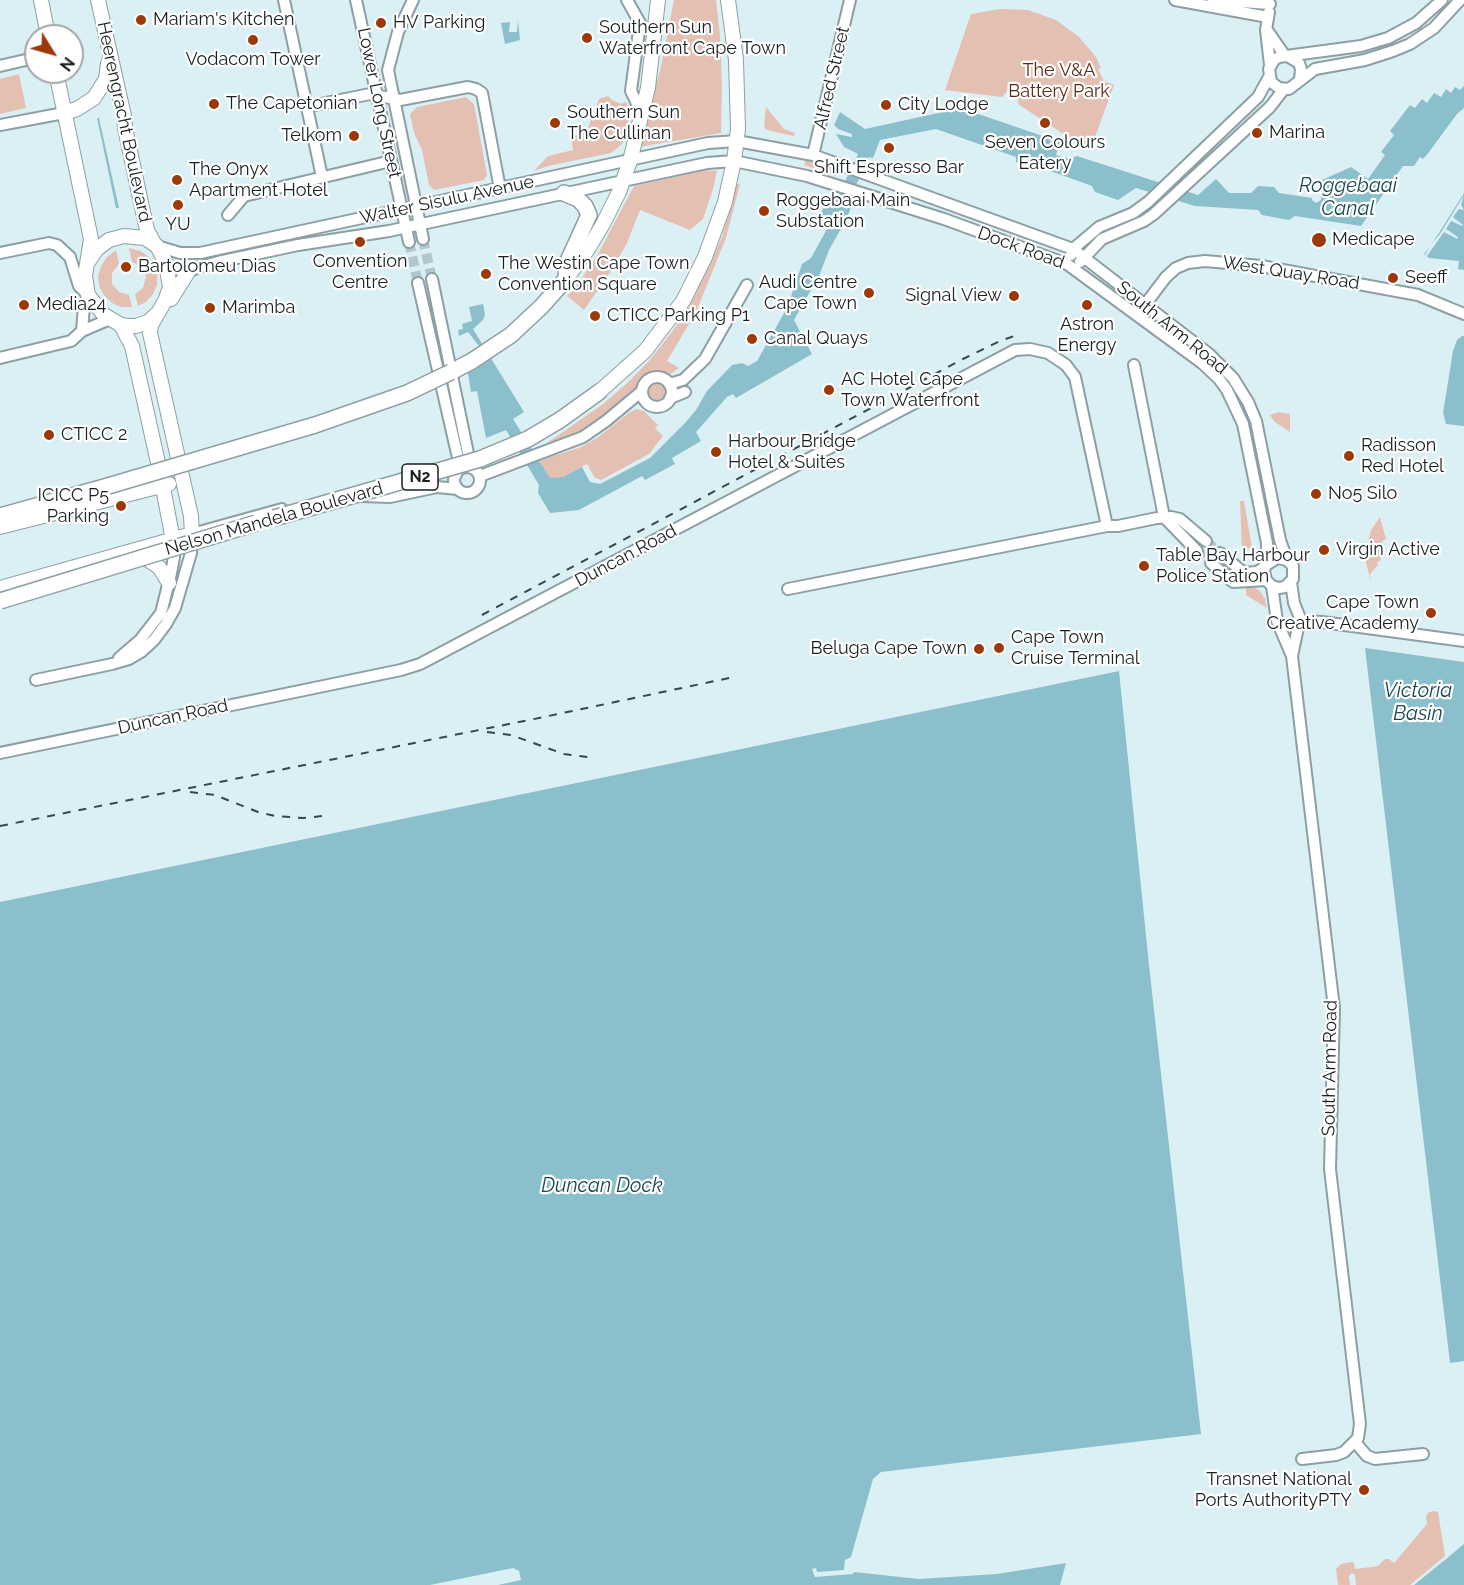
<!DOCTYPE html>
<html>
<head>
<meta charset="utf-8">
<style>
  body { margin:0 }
  #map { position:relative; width:1464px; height:1585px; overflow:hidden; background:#dbf0f5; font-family:Raleway,sans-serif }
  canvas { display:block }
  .north { position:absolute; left:24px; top:24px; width:60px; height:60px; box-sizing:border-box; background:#fff; border:2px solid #a3a6a7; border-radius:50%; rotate:127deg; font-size:16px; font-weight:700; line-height:24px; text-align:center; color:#192022 }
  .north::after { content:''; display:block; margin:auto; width:21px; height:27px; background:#9d3808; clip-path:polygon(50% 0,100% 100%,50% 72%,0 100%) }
</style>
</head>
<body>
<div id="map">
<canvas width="1464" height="1585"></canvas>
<div class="north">N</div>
</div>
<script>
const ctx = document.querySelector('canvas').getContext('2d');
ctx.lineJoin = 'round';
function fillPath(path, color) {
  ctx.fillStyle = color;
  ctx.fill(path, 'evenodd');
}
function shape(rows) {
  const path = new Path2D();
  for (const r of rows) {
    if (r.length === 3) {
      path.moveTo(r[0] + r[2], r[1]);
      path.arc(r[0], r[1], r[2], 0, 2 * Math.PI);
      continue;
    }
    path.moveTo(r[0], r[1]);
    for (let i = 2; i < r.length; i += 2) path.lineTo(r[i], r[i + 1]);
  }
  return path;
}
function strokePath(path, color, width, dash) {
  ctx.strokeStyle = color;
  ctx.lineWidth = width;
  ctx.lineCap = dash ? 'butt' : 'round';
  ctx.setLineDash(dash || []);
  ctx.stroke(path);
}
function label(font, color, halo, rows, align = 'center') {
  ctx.font = font + ' Raleway,sans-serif';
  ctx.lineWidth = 4.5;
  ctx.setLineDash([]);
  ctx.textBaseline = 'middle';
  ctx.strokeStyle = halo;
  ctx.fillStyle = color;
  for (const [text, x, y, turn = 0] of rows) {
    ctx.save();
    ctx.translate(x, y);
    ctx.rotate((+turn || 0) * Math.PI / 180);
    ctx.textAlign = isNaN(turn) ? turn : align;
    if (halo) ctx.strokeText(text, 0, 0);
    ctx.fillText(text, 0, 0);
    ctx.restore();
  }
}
const green = shape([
  [674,0,716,0,720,36,722,84,721,133,639,147,660,71],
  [1000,9,1028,10,1056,20,1079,37,1096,57,1101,68,1098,69,1104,81,1114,85,1091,148,1077,143,1018,104,1018,85,1014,83,1002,97,945,90,971,14],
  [19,74,26,108,0,114,0,79],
  [608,96,612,100,621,104,625,102,629,106,630,112,624,140,621,145,611,153,548,166,534,171,548,156,573,150,571,136,586,133,599,99],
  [466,97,474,104,487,175,484,180,434,190,429,185,422,150,414,133,410,114,417,107],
  [766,107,784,129,795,133,794,136,767,130,764,127],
  [806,160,839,169,836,176,804,165],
  [705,170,717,171,713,189,703,219,690,230,640,210,627,243,613,268,584,310,567,296,579,282,598,254,634,186],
  [736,184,740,184,726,238,696,312,667,361,679,368,669,375,656,373,649,374,643,378,633,393,585,431,551,445,547,443,603,404,625,385,649,361,671,333,689,307,712,260,722,237],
  [129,248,140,251,148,256,154,264,157,274,157,285,153,294,146,302,138,306,135,294,143,288,146,277,141,266,132,262],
  [116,250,119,264,112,273,112,284,119,292,129,295,132,307,121,307,112,303,104,295,99,286,98,276,101,266,107,257],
  [656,392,10],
  [637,409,644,411,658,425,655,428,663,436,649,454,601,480,595,478,587,464,563,477,550,479,539,460,579,448,597,438,630,412],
  [1279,412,1290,414,1290,432,1275,422,1270,415],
  [1240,501,1244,501,1252,548,1242,549],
  [1380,517,1386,539,1382,541,1383,544,1378,548,1380,552,1382,551,1385,554,1381,557,1380,561,1377,562,1378,565,1370,574,1371,582,1366,563,1366,548,1371,530],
  [1246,588,1255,588,1260,591,1265,599,1267,608,1246,595],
  [1435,1511,1438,1512,1445,1556,1410,1585,1356,1585,1355,1575,1352,1573,1349,1576,1350,1585,1338,1585,1336,1569,1341,1564,1351,1562,1354,1563,1355,1569,1378,1566,1385,1559,1389,1559,1394,1563,1427,1524,1426,1516,1429,1512]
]);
const water = shape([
  [518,20,520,40,505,44,501,23,510,22,509,32,517,32],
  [1464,86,1464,108,1457,114,1426,156,1423,159,1420,157,1414,166,1403,166,1361,226,1295,216,1289,220,1262,215,1258,210,1195,206,1136,188,1118,200,1095,192,1092,186,1042,168,1039,170,1016,162,1016,157,936,129,880,140,873,158,869,157,847,205,851,207,847,218,829,250,816,284,813,286,794,320,812,354,736,398,733,394,727,397,696,432,701,441,672,458,675,464,645,480,642,476,579,510,550,513,538,493,539,485,506,430,486,438,477,391,471,392,465,355,479,346,468,332,459,336,458,330,463,329,462,324,472,321,469,307,483,304,485,315,483,320,473,329,524,412,513,419,550,478,563,477,582,467,590,482,600,484,650,458,685,423,696,410,707,391,732,365,742,363,748,366,757,361,787,308,802,264,811,258,827,229,819,219,827,198,835,201,838,196,858,154,844,147,836,134,852,137,852,134,838,129,834,125,840,112,865,129,961,108,1060,142,1056,155,1070,159,1077,156,1198,195,1216,179,1229,193,1251,193,1258,186,1274,187,1279,193,1312,198,1312,200,1316,203,1321,200,1322,180,1351,167,1368,179,1385,155,1381,152,1394,135,1390,131,1410,105,1415,108,1422,99,1427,103,1434,93,1441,97,1446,89,1451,93,1455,87,1460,90],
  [97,118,99,118,119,208,116,208],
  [1464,193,1464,270,1458,269,1459,261,1429,258,1424,254,1439,233],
  [1462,336,1464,336,1464,426,1446,424,1443,413,1453,351,1457,340],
  [1365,648,1464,662,1464,1361,1450,1363],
  [1119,671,1149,965,1201,1434,881,1472,873,1479,851,1557,845,1560,844,1570,817,1572,816,1568,812,1569,815,1577,853,1574,854,1572,919,1579,997,1574,1066,1563,1060,1585,0,1585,0,902],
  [1464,1544,1464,1585,1414,1585,1446,1559]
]);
const pier = shape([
  [1464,195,1461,205,1464,210,1459,209,1453,217,1463,225,1462,226,1451,221,1446,229,1458,237,1457,239,1444,232,1427,256,1425,255,1430,245,1440,234],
  [513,1568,519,1571,521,1580,498,1585,430,1585]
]);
const minorTunnel = shape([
  [423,239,432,279],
  [409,242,418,283],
  [1206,541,1220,553],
  [1197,551,1211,563]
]);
const minor = shape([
  [284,0,322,177],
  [356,0,409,242],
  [413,0,398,32,388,70,423,239],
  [627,0,640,23,631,91,642,114],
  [1175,0,1268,17],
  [1442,0,1416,23,1388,38,1361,46,1279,57,1274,60,1269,69,1271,82,1279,88,1289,89,1315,69,1365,60,1393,51,1410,44,1434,28,1460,0],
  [1212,3,1227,1,1270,4],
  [1269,12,1266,30,1270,65],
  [1267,30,1285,56],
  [1289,57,1299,63,1301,69,1300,80],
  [0,66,30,59,36,56],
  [306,107,370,94,400,100,468,87,476,89,482,93,500,189],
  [0,125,64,113],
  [813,155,850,0],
  [228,215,244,196,391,161],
  [157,246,180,253,200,253,708,143,737,141,813,155,1073,249,1209,354,1233,378,1248,402,1256,421,1280,540,1287,560],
  [0,253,49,243,57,245,70,257,79,286,88,295],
  [1071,255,1073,249,1099,227,1133,213,1148,202,1258,97,1269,77],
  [1080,262,1102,239,1144,221,1154,214,1270,107,1284,89],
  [183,275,196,268,218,262,298,245,389,231,707,163,734,161,807,176,944,219,1067,264,1202,363,1219,379,1227,390,1243,424,1267,543,1267,558,1264,571,1266,580,1272,586,1279,588,1285,587,1293,579,1293,566,1287,560,1277,558,1266,565],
  [432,279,471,468],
  [418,283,458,458,456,475],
  [1141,310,1166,277,1176,268,1188,263,1205,261,1261,266,1418,295,1464,314],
  [82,331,84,306,89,296],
  [0,358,71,341,82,331,110,319],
  [1134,365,1164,517],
  [657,392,15],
  [669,384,683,380,705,359,747,285],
  [670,398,685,392],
  [467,480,13],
  [480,476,583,437,606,421,642,391],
  [362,496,390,497,437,487,458,489],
  [1164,517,1197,551],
  [1220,553,1244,573,1257,572,1265,567],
  [1211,563,1233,582,1266,580],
  [1291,582,1294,603,1300,618,1292,656],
  [1272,586,1277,621,1292,656,1334,1008,1330,1169,1360,1424,1358,1438,1344,1452,1336,1455,1302,1459],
  [788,589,1107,526,1118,526,1157,518,1171,517,1180,519,1206,541],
  [1298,625,1305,621,1322,622,1464,641],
  [119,658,140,640,161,613,171,573,174,557,173,542],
  [36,680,112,664,129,659,141,652,154,640,166,624,175,608,191,553,192,534,282,509],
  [0,753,401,670,420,664,1015,350,1030,349,1048,353,1066,365,1075,377,1107,526],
  [1355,1442,1367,1456,1375,1459,1423,1454]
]);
const major = shape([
  [41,0,48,36],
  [98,0,124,116,125,128,143,212,147,230,154,243],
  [56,72,91,239,85,276,88,295,104,315,121,325,128,326,136,326,148,322,158,313,165,301,170,287,166,263,157,246,145,238,124,236,109,240,97,249,88,262],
  [64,113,77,109,94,98,106,79,108,63],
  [566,279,588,249,603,224,619,192,630,161,648,88,658,0],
  [171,299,188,272],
  [121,325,132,346,159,467,173,540],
  [599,392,645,351,683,301,705,257,725,202,734,161,738,129,736,60,728,0],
  [0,527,169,484],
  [139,554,159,567,169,583],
  [0,588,192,534,191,516,150,333,151,325,157,315]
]);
const highway = shape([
  [451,372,472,361,511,335,541,307,566,279,567,263,589,215,585,206,578,199,564,193],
  [560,420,599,392],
  [0,516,108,486]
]);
const rail = shape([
  [482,615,965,358,1000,341,1020,334],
  [487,732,511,735,564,754,595,758],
  [190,792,215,795,258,812,275,816,303,818,323,816],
  [0,826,539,718,734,677]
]);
const highwayBridge = shape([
  [108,486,315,425,407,393,451,372],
  [274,518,480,459,528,439,560,420],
  [0,601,256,523]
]);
const markers = [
  [141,20,6,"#9d3808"],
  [381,23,6,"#9d3808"],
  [587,38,6,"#9d3808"],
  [253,40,6,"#9d3808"],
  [214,104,6,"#9d3808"],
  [886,105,6,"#9d3808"],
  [555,123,6,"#9d3808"],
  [1045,123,6,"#9d3808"],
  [1257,133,6,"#9d3808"],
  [354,136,6,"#9d3808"],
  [889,148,6,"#9d3808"],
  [177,180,6,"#9d3808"],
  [178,205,6,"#9d3808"],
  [764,211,6,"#9d3808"],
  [1319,240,8,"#9d3808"],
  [360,242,6,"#9d3808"],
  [126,267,6,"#9d3808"],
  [486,274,6,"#9d3808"],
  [1393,278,6,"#9d3808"],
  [869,293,6,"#9d3808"],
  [1014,296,6,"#9d3808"],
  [24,305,6,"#9d3808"],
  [1087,305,6,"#9d3808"],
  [210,308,6,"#9d3808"],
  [595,316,6,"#9d3808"],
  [752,339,6,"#9d3808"],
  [829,390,6,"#9d3808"],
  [49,435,6,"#9d3808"],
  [716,452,6,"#9d3808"],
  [1349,456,6,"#9d3808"],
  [1316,494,6,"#9d3808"],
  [121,506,6,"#9d3808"],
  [1324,550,6,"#9d3808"],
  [1144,566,6,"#9d3808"],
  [1431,613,6,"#9d3808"],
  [999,648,6,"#9d3808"],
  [979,649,6,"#9d3808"],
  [1364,1490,6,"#9d3808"]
];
const shields = [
  [420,477,36]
];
const shieldNames = [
  ["N2",420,477]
];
const poiNames = [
  ["Mariam's Kitchen",153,20],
  ["HV Parking",393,23],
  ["Southern Sun",599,28],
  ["Waterfront Cape Town",599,49],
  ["Vodacom Tower",253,60,"center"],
  ["The Capetonian",226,104],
  ["City Lodge",898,105],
  ["Southern Sun",567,113],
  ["The Cullinan",567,134],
  ["Marina",1269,133],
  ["Telkom",342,136,"right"],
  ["Seven Colours",1045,143,"center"],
  ["Eatery",1045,164,"center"],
  ["Shift Espresso Bar",889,168,"center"],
  ["The Onyx",189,170],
  ["Apartment Hotel",189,191],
  ["Roggebaai Main",776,201],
  ["Substation",776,222],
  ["YU",178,225,"center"],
  ["Medicape",1332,240],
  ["Convention",360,262,"center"],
  ["Centre",360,283,"center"],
  ["The Westin Cape Town",498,264],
  ["Convention Square",498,285],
  ["Bartolomeu Dias",138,267],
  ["Seeff",1405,278],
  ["Audi Centre",857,283,"right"],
  ["Cape Town",857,304,"right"],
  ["Signal View",1002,296,"right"],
  ["Media24",36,305],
  ["Marimba",222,308],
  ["CTICC Parking P1",607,316],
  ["Astron",1087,325,"center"],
  ["Energy",1087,346,"center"],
  ["Canal Quays",764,339],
  ["AC Hotel Cape",841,380],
  ["Town Waterfront",841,401],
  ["CTICC 2",61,435],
  ["Harbour Bridge",728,442],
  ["Hotel & Suites",728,463],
  ["Radisson",1361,446],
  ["Red Hotel",1361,467],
  ["No5 Silo",1328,494],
  ["ICICC P5",109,496,"right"],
  ["Parking",109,517,"right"],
  ["Virgin Active",1336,550],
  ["Table Bay Harbour",1156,556],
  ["Police Station",1156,577],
  ["Cape Town",1419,603,"right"],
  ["Creative Academy",1419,624,"right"],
  ["Cape Town",1011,638],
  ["Cruise Terminal",1011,659],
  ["Beluga Cape Town",967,649,"right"],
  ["Transnet National",1352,1480,"right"],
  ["Ports AuthorityPTY",1352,1501,"right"]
];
const parkNames = [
  ["The V&A",1059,71],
  ["Battery Park",1059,92]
];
const streetNames = [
  ["Alfred Street",832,78,-77],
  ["Lower Long Street",379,103,78],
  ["Heerengracht Boulevard",124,122,78],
  ["Walter Sisulu Avenue",447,200,-12],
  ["Dock Road",1021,248,20],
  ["West Quay Road",1291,273,9],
  ["South Arm Road",1172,328,39],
  ["Nelson Mandela Boulevard",274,519,-16],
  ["Duncan Road",626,556,-28],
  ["Duncan Road",173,717,-12],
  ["South Arm Road",1330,1068,-89]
];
const waterNames = [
  ["Roggebaai",1348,186],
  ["Canal",1348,209],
  ["Victoria",1418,691],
  ["Basin",1418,714],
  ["Duncan Dock",602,1186]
];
fillPath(green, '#e4c0b3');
fillPath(water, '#8cbfcc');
fillPath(pier, '#dbf0f5');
strokePath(minorTunnel, '#b4c6cb', 10, [10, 5]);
strokePath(minor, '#8c9fa4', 14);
strokePath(major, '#8c9fa4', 16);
strokePath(highway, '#8c9fa4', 18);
strokePath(minor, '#fff', 10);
strokePath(major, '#fff', 14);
strokePath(highway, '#fff', 15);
strokePath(rail, '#3c4548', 2, [8, 8]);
strokePath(highwayBridge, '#8c9fa4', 18, []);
strokePath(highwayBridge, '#fff', 15);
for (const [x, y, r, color] of markers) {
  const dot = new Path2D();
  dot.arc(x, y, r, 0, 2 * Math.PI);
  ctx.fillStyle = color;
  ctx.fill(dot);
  strokePath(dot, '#fff', 2);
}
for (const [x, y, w] of shields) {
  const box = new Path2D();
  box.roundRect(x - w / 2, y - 13, w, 26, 4.5);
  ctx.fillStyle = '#fff';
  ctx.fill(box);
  strokePath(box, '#192022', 1.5);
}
label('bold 16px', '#192022', null, shieldNames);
label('18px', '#192022', '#fff', poiNames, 'left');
label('18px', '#5e2712', '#fff', parkNames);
label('18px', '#192022', '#fff', streetNames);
label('italic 20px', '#194751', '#fff', waterNames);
</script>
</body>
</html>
